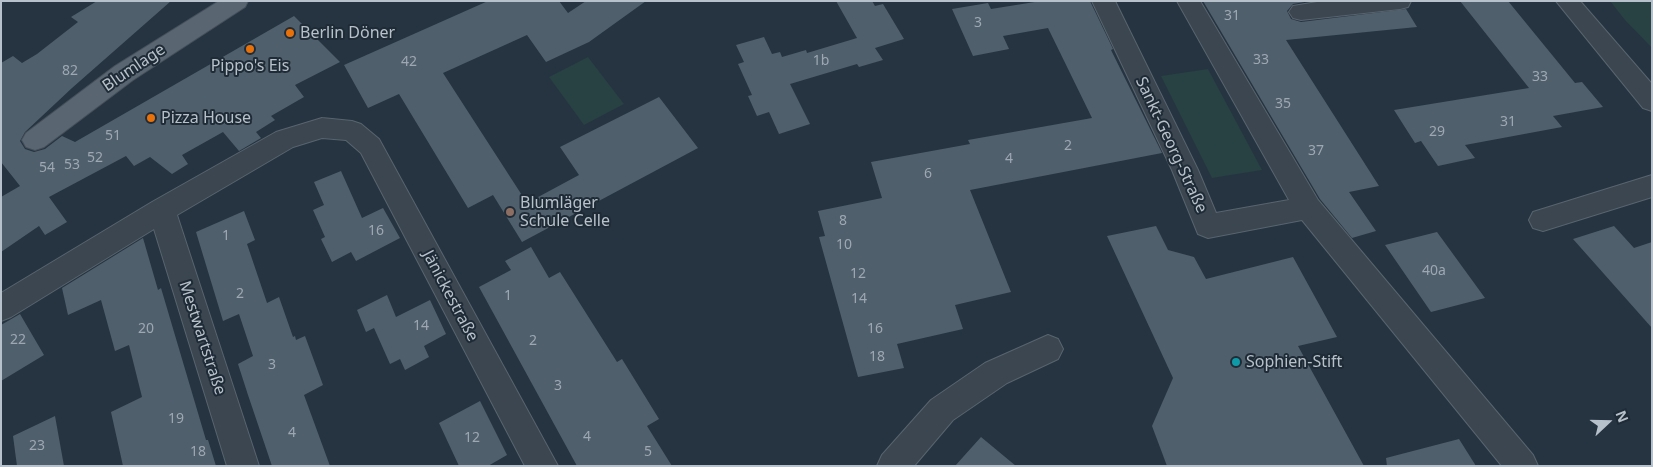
<!DOCTYPE html>
<html>
<head>
<meta charset="utf-8">
<style>
  body { margin:0 }
  #map { position:relative; width:1653px; height:467px; overflow:hidden; background:#263441; font-family:"Noto Sans",sans-serif }
  canvas { display:block }
  .frame { position:absolute; inset:0; border:2px solid #b7c1cb; pointer-events:none }
  .north { position:absolute; left:1583px; top:397px; width:50px; height:50px; -webkit-text-stroke:4px #1f2b36; paint-order:stroke; rotate:69deg; font-size:14px; font-weight:700; line-height:20px; text-align:center; color:#b7c1cb }
  .north::after { content:''; display:block; margin:auto; width:18px; height:22px; background:#b7c1cb; clip-path:polygon(50% 0,100% 100%,50% 72%,0 100%) }
</style>
</head>
<body>
<div id="map">
<canvas width="1653" height="467"></canvas>
<div class="frame"></div>
<div class="north">N</div>
</div>
<script>
const ctx = document.querySelector('canvas').getContext('2d');
ctx.lineJoin = 'round';
function fillPath(path, color) {
  ctx.fillStyle = color;
  ctx.fill(path, 'evenodd');
}
function shape(rows) {
  const path = new Path2D();
  for (const r of rows) {
    path.moveTo(r[0], r[1]);
    for (let i = 2; i < r.length; i += 2) path.lineTo(r[i], r[i + 1]);
  }
  return path;
}
function strokePath(path, color, width, dash) {
  ctx.strokeStyle = color;
  ctx.lineWidth = width;
  ctx.lineCap = dash ? 'butt' : 'round';
  ctx.setLineDash(dash || []);
  ctx.stroke(path);
}
function label(font, color, halo, rows, align = 'center') {
  ctx.font = font + ' "Noto Sans",sans-serif';
  ctx.lineWidth = 4;
  ctx.setLineDash([]);
  ctx.textBaseline = 'middle';
  ctx.strokeStyle = halo;
  ctx.fillStyle = color;
  for (const [text, x, y, turn = 0] of rows) {
    ctx.save();
    ctx.translate(x, y);
    ctx.rotate((+turn || 0) * Math.PI / 180);
    ctx.textAlign = isNaN(turn) ? turn : align;
    if (halo) ctx.strokeText(text, 0, 0);
    ctx.fillText(text, 0, 0);
    ctx.restore();
  }
}
const green = shape([
  [1610,1,1652,1,1652,48,1625,20],
  [588,57,624,104,584,125,549,77],
  [1208,69,1262,170,1212,178,1161,76]
]);
const building = shape([
  [97,1,171,1,72,88,25,132,20,141,25,149,34,152,45,149,62,136,75,142,294,16,340,62,295,85,304,97,271,116,275,120,256,132,261,138,239,151,223,132,182,155,188,164,172,174,150,157,134,166,126,156,49,197,67,222,45,235,39,226,1,252,1,197,20,186,1,162,1,63,13,56,22,63,37,54,78,22,71,17],
  [488,1,559,1,568,13,586,1,646,1,589,42,546,62,527,35,443,73,527,203,579,175,560,147,659,97,698,148,522,242,493,195,468,208,399,94,368,108,344,65],
  [836,1,872,1,875,6,883,4,904,39,875,48,883,60,859,67,857,64,790,84,810,124,779,134,769,112,757,116,748,96,752,95,738,64,744,62,736,45,764,37,772,54,780,52,782,57,806,50,807,53,857,38],
  [1041,1,1090,1,1113,49,1111,50,1162,153,970,190,1011,292,955,305,963,329,897,344,904,368,858,377,819,237,825,236,818,211,882,198,871,162,970,144,968,140,1092,118,1048,28,1003,36,1009,49,973,56,952,9,988,3,991,9],
  [1203,1,1310,1,1293,4,1287,11,1291,19,1301,22,1406,9,1417,27,1286,40,1379,186,1349,192,1376,231,1352,238,1320,199],
  [1460,1,1508,1,1575,83,1582,82,1603,107,1553,116,1562,127,1465,145,1475,158,1438,166,1421,141,1415,143,1394,110,1529,88],
  [341,171,362,218,383,208,400,238,356,261,351,252,332,262,321,239,325,237,313,210,324,205,314,182],
  [244,211,255,240,247,244,267,303,279,297,293,337,295,336,296,340,305,336,323,385,304,395,330,466,272,466,248,395,238,364,253,356,239,314,223,321,196,232],
  [1156,226,1168,250,1194,257,1206,279,1293,257,1337,337,1298,346,1364,466,1167,466,1152,426,1173,378,1107,236],
  [1614,226,1634,248,1652,242,1652,328,1573,239],
  [1437,232,1485,298,1431,312,1385,245],
  [143,238,158,290,161,288,206,440,208,440,216,466,123,466,111,412,142,397,129,345,115,351,101,300,68,315,62,288],
  [531,247,549,278,560,272,617,362,622,359,659,419,647,426,672,466,577,466,479,287,511,270,505,261],
  [387,295,396,317,430,300,446,334,424,346,429,357,405,370,400,359,390,364,374,328,366,332,357,310],
  [20,314,44,355,1,381,1,325],
  [480,401,507,455,488,466,459,466,439,423],
  [55,416,64,466,17,466,13,436],
  [981,437,1016,466,955,466],
  [1459,439,1476,466,1387,466,1386,458]
]);
const minor = shape([
  [1092,1,1115,1,1198,170,1216,213,1289,200,1177,1,1200,1,1318,200,1533,455,1538,466,1502,466,1302,220,1208,238,1198,234,1172,170,1092,1],
  [1323,1,1411,1,1408,7,1400,9,1301,20,1293,18,1289,12,1293,6,1323,1],
  [1556,1,1580,1,1652,84,1652,111,1643,108,1556,1],
  [322,118,352,121,361,124,379,139,558,466,525,466,361,153,346,140,322,138,293,147,177,215,259,466,227,466,154,229,11,317,1,321,1,293,152,202,276,132,322,118],
  [1652,175,1652,197,1543,231,1533,228,1529,220,1533,212,1652,175],
  [1048,335,1058,339,1063,349,1058,359,1007,383,953,420,914,466,877,466,882,455,931,400,985,363,1048,335]
]);
const major = shape([
  [219,1,248,1,245,7,133,80,44,147,35,150,26,147,22,140,26,133,115,66,219,1]
]);
const markers = [
  [290,33,5,"#e8710a"],
  [250,49,5,"#e8710a"],
  [151,118,5,"#e8710a"],
  [510,212,5,"#8d6e63"],
  [1236,362,5,"#0f9aa8"]
];
const numberNames = [
  ["31",1232,16],
  ["3",978,23],
  ["33",1261,60],
  ["1b",821,61],
  ["42",409,62],
  ["82",70,71],
  ["33",1540,77],
  ["35",1283,104],
  ["31",1508,122],
  ["29",1437,132],
  ["51",113,136],
  ["2",1068,146],
  ["37",1316,151],
  ["52",95,158],
  ["4",1009,159],
  ["53",72,165],
  ["54",47,168],
  ["6",928,174],
  ["8",843,221],
  ["16",376,231],
  ["1",226,236],
  ["10",844,245],
  ["40a",1434,271],
  ["12",858,274],
  ["2",240,294],
  ["1",508,296],
  ["14",859,299],
  ["14",421,326],
  ["20",146,329],
  ["16",875,329],
  ["22",18,340],
  ["2",533,341],
  ["18",877,357],
  ["3",272,365],
  ["3",558,386],
  ["19",176,419],
  ["4",292,433],
  ["4",587,437],
  ["12",472,438],
  ["23",37,446],
  ["18",198,452],
  ["5",648,452]
];
const poiNames = [
  ["Berlin Döner",300,33],
  ["Pippo's Eis",250,66,"center"],
  ["Pizza House",161,118],
  ["Blumläger",520,203],
  ["Schule Celle",520,221],
  ["Sophien-Stift",1246,362]
];
const streetNames = [
  ["Blumlage",134,68,-34],
  ["Sankt-Georg-Straße",1171,145,65],
  ["Jänickestraße",450,296,62],
  ["Mestwartstraße",202,338,72]
];
fillPath(green, '#284142');
fillPath(building, '#505f6c');
strokePath(minor, '#58646e', 2);
strokePath(major, '#444f5a', 2);
fillPath(minor, '#3b4651');
fillPath(major, '#596570');
for (const [x, y, r, color] of markers) {
  const dot = new Path2D();
  dot.arc(x, y, r, 0, 2 * Math.PI);
  ctx.fillStyle = color;
  ctx.fill(dot);
  strokePath(dot, '#1f2b36', 2);
}
label('14px', '#9da8b3', null, numberNames);
label('16px', '#b7c1cb', '#1f2b36', poiNames, 'left');
label('16px', '#b7c1cb', '#1f2b36', streetNames);
</script>
</body>
</html>
